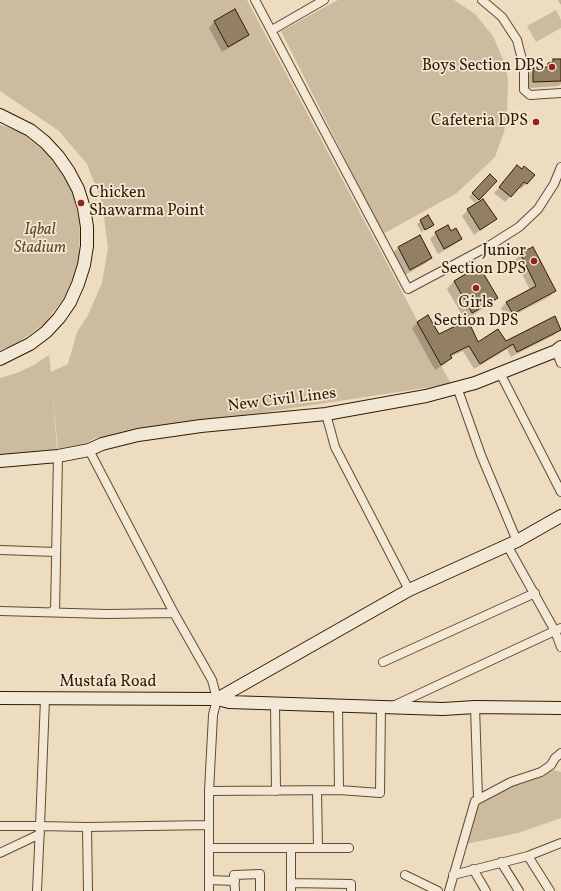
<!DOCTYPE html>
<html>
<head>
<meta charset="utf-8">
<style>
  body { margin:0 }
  canvas { display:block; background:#eddcbf }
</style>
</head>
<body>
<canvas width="561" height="891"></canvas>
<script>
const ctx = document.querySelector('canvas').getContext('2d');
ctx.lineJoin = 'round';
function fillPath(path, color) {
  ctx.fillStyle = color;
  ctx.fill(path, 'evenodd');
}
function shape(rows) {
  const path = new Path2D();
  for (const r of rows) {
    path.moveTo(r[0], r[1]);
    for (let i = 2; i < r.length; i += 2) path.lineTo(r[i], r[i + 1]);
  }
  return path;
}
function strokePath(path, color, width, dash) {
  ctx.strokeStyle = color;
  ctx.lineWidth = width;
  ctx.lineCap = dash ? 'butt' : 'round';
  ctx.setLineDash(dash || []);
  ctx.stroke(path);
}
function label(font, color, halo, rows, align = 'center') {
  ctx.font = font + ' Vollkorn,serif';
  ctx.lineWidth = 3.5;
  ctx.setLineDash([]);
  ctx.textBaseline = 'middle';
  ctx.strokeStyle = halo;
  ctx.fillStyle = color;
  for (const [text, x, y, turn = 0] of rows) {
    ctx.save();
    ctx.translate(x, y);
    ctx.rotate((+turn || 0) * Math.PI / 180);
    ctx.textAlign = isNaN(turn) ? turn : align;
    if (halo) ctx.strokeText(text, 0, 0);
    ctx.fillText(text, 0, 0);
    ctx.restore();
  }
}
const green = shape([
  [0,0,247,0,451,384,95,438,85,444,58,449,52,387,57,449,0,455,0,378,17,373,34,365,49,355,51,372,68,364,77,332,88,315,102,283,108,248,102,202,87,164,59,131,0,91],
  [338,0,454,0,475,14,493,36,504,62,508,79,507,114,504,132,495,157,457,193,383,234,281,31],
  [556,10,561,20,561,28,536,42,527,26],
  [0,125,19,131,48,154,70,185,80,221,79,259,67,294,44,324,13,346,0,350],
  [550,769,561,772,561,818,518,833,461,845,472,817,489,790]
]);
const shadow = shape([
  [558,0,561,0,561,5],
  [234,11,248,35,242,40,222,52,209,28,214,22],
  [554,60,561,60,561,84,558,86,528,88,528,75,533,69,544,69],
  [512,172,527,183,521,189,519,187,505,202,494,193],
  [490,176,495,181,475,203,469,197],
  [468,210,495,219,474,235,462,216],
  [421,221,432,225,421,232,417,224],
  [450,232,461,239,455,244,438,254,430,239,436,233],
  [398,248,431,258,426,263,405,275,393,253],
  [521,254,554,291,549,297,507,319,501,308,507,302,530,290,515,260],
  [549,294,549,296,509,317,508,316],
  [454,281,496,298,489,305,465,320,447,289],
  [417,323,438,335,478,343,505,343,560,329,554,335,511,357,507,349,474,369,463,351,450,357,445,364,435,370,412,328]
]);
const building = shape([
  [235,9,249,35,228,47,214,21,235,9],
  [553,59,561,59,561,81,533,82,533,68,548,67,548,63,553,62,553,59],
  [517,165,522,169,524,166,535,175,527,184,524,182,511,197,499,187,517,165],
  [490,174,497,181,479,200,472,193,490,174],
  [483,199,497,219,480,230,467,209,483,199],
  [428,215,434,225,425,230,420,220,428,215],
  [448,225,451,231,456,228,462,239,444,249,435,232,448,225],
  [420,235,432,258,410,270,398,247,420,235],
  [533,247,556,291,513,314,506,302,536,286,520,253,533,247],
  [479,266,498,298,472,313,454,281,479,266],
  [428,315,439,334,468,320,478,342,498,329,506,341,555,316,561,330,517,352,513,344,480,364,469,346,450,355,452,358,441,365,417,322,428,315]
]);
const street = shape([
  [255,0,408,289,489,246,519,227,538,209,554,184,561,167],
  [482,0,502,17,517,40,524,67,524,90,530,95,561,93],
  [272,30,324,0],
  [556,351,561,363],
  [500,373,561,492],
  [457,387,481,455,517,541],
  [326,414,335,447,409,590],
  [89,450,174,613,212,680,217,699,213,715,209,791,209,891],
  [507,545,555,631,561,647],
  [0,550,56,552],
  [0,611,107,614,174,613],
  [52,611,55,612,58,456],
  [383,662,535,593],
  [45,699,40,826,87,827],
  [275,704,276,791],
  [338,706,339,790],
  [393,706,561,628],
  [475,707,478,798],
  [209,791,339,790,380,793,381,707],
  [317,791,318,847],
  [0,826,40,826,37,891],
  [209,848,349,848],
  [0,853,40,834],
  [528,856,550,891],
  [501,862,519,891],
  [473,869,486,891],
  [405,875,438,891],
  [453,875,528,856,561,843],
  [209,880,235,881],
  [291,883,351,884,351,891],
  [88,891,87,827,209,825],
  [235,891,234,875,260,874,260,891],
  [291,891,291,848],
  [449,891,475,801,511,782,541,772,551,765,555,758,561,753]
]);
const secondary = shape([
  [0,115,30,130,45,142,58,156,69,172,78,189,84,208,87,227,87,246,84,265,78,284,70,302,59,318,46,332,30,344,0,359],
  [0,461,58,456,89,450,102,444,138,435,201,426,326,414,426,396,475,383,556,351,561,347],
  [0,698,217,699,229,702,443,709,475,707,561,708],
  [217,699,409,590,517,541,561,516]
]);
const markers = [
  [552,67,4,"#8f2418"],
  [536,122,4,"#8f2418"],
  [81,203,4,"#8f2418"],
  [534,261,4,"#8f2418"],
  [476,288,4,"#8f2418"]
];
const poiNames = [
  ["Boys Section DPS",544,67],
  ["Cafeteria DPS",528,122],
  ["Chicken",89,194,"left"],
  ["Shawarma Point",89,212,"left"],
  ["Junior",526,252],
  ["Section DPS",526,270],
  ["Girls",476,304,"center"],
  ["Section DPS",476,322,"center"]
];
const parkNames = [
  ["Iqbal",40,231],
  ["Stadium",40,249]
];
const streetNames = [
  ["New Civil Lines",282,401,-7],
  ["Mustafa Road",108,683]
];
fillPath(green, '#cdbb9f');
fillPath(shadow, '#0003');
fillPath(building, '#938063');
strokePath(building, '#311c00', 1);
strokePath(street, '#604c30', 10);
strokePath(secondary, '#311c00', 14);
strokePath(street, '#f3e8d5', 8);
strokePath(secondary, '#f3e8d5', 12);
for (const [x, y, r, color] of markers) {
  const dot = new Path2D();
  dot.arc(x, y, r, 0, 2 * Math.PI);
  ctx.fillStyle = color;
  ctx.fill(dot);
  strokePath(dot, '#f3e8d5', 1.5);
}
label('16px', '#311c00', '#f3e8d5', poiNames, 'right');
label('italic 16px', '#604c30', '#f3e8d5', parkNames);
label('16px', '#311c00', '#f3e8d5', streetNames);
</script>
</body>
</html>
